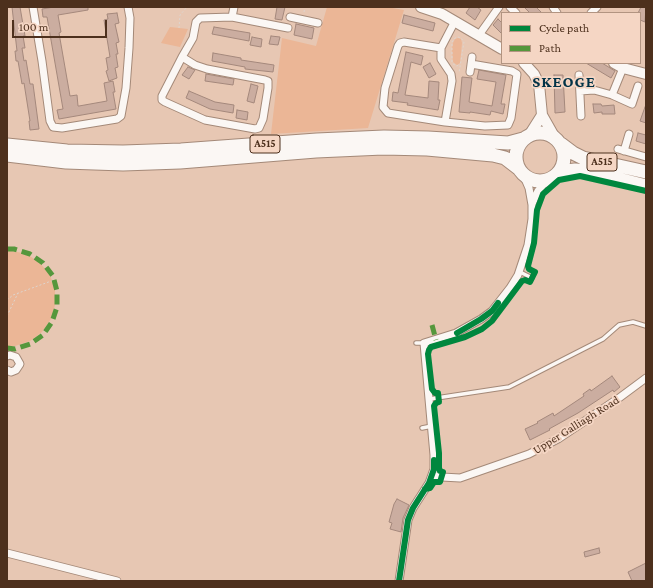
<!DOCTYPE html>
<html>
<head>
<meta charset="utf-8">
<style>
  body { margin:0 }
  #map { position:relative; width:653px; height:588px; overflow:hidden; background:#e7c7b3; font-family:"Crimson Pro",serif }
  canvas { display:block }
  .frame { position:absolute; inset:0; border:8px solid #4d301d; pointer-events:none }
  .legend { position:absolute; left:501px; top:12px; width:140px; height:52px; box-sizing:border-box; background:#f5d6c4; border:1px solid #b29481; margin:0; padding:5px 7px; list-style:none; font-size:12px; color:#4d301d }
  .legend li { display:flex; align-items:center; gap:8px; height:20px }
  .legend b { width:20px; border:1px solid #b29481 }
  .scale { position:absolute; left:12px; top:20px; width:95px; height:18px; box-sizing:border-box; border:2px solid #4d301d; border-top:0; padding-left:5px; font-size:12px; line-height:14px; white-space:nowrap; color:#4d301d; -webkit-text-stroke:3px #f5d6c4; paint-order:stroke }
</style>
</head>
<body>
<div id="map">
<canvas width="653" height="588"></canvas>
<div class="frame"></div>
<ul class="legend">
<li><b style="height:5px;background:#00873e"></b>Cycle path</li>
<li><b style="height:5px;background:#55973c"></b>Path</li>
</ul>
<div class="scale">100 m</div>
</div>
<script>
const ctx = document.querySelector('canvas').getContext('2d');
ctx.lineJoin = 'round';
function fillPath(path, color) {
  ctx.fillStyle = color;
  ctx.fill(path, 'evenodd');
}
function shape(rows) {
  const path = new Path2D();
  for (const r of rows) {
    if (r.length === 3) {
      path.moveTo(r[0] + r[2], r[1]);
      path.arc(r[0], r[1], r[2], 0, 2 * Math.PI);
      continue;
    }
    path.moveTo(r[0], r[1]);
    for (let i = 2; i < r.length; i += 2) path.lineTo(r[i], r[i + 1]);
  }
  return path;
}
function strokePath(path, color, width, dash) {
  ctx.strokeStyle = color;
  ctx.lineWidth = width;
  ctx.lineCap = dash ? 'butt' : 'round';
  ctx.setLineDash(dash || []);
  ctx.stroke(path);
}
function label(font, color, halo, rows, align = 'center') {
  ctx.font = font + ' "Crimson Pro",serif';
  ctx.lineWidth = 3.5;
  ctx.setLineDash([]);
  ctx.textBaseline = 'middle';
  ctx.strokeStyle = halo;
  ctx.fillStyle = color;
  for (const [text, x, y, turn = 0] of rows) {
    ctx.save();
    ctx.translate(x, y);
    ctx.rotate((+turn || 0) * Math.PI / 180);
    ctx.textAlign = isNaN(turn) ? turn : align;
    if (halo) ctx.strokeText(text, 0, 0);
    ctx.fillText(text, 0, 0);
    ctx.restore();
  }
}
const green = shape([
  [327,7,387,7,404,10,368,128,271,134,282,38,316,46],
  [170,27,188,29,180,47,161,43],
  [458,38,461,39,462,43,460,63,457,65,453,62,452,49,453,43,455,39],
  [7,251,13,251,27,254,40,263,50,275,55,289,55,305,51,319,42,332,30,341,15,346,7,346]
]);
const building = shape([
  [12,7,20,7,25,36,23,36,25,48,22,48,24,61,26,60,30,84,33,84,39,129,30,130,29,121,30,121,24,83,22,84,18,61,16,61,15,51,17,51,12,7],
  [54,7,88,7,88,10,58,15,61,32,59,33,70,96,77,95,78,106,79,106,107,101,104,83,113,81,115,92,113,92,116,109,59,119,57,110,63,109,47,17,43,17,42,9,54,7],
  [277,7,285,7,282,20,275,19,277,7],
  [470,7,477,7,481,10,475,20,466,13,470,7],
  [524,7,536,7,542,13,530,13,524,7],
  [641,7,646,7,645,22,640,20,640,13,638,13,641,7],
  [117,13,119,23,115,24,119,42,116,43,118,54,116,54,118,67,115,68,117,78,109,81,106,71,108,70,106,58,110,57,104,20,108,19,107,14,117,13],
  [404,15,435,23,433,31,402,23,404,15],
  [498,19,502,23,502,34,493,25,498,19],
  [296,24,314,28,312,39,294,35,296,24],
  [214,27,250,33,249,41,212,34,214,27],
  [271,36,280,37,278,45,269,44,271,36],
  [252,37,262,39,261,47,250,45,252,37],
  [406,52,423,56,421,65,411,62,405,95,428,98,429,81,439,82,438,100,440,100,438,110,407,105,408,103,392,101,393,92,398,93,406,52],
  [213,53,241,58,241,60,274,65,273,72,245,69,245,67,212,61,213,53],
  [430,63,436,74,429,78,423,67,430,63],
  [586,63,602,63,615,71,611,78,586,63],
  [188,67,195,70,189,79,182,75,188,67],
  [479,70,506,75,501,104,505,104,503,114,491,111,490,115,470,112,470,113,459,112,462,77,472,78,469,102,492,106,496,82,477,79,479,70],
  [206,74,234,79,233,85,205,81,206,74],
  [554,75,563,75,565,112,555,113,554,75],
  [251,84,258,86,254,103,247,101,251,84],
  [189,91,215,102,234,105,233,113,210,109,186,98,189,91],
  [593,104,601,104,602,106,614,105,615,114,602,114,602,112,594,113,593,104],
  [645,107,646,107,646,123,640,121,645,107],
  [237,110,248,112,247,120,236,118,237,110],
  [638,133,646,135,646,144,636,141,638,133],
  [612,376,620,387,614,392,613,390,578,413,549,429,550,430,530,440,525,429,538,423,537,422,553,413,554,416,584,396,583,394,590,389,591,391,612,376],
  [397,499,409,505,403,518,401,532,390,529,392,523,389,522,394,504,397,499],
  [599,548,600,553,585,557,584,552,599,548],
  [646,563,646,581,632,581,628,572,646,563]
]);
const path = shape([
  [304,12,305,7],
  [179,28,180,15,187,7],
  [452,62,452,42,455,38,458,37,461,38,464,42,459,73],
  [453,64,457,66,460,64],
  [7,300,13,295,54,280],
  [7,316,18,293]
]);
const lane = shape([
  [520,272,532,278],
  [416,343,424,343],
  [430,399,509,387,603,339,619,325,633,322,646,326],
  [422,428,432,426]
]);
const street = shape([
  [33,7,42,61,50,121,53,127,62,128,117,119,121,116,126,88,129,48,130,18,128,7],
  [510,7,516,13],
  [553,7,557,13],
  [591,13,597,7],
  [232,17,234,7],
  [290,17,318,23],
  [479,35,499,7],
  [441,48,404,42,400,43,398,46,385,88,383,107,388,113,445,122,485,126,508,125,511,118,517,74,512,71,471,64],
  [182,57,195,65,207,69,265,80,268,81,268,88,263,119,259,128,255,129,205,120,165,102,162,100,162,96,182,57,193,38,196,22,200,18,232,17,288,28],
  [470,72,472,57],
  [579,75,581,116],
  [580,91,594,90,612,95,632,104,638,86],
  [612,95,623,68],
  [445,122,452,81,451,74,441,59,441,48,455,21],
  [618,149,646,157],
  [624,151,629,134],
  [532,204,538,191,548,179],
  [7,356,10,355,16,357,20,364,16,370,11,372,7,370],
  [432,475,442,477,460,478,529,454,558,439,619,398,646,378],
  [7,553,117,581],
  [399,581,408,520,413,508,429,483,434,469,434,455,424,343,456,333,481,319,492,311,510,288,518,275,528,245,532,219,532,205,529,188,523,174]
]);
const secondary = shape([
  [421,7,442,14,502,49],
  [524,63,534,74,539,84,542,115,555,138],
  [614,63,623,68,646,74],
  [530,134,542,115]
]);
const highway = shape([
  [540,157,24],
  [561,144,573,153,583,158,646,172],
  [7,145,67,151,123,152,181,150,317,140,384,137,428,138,508,143,523,139],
  [7,155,66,162,123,164,180,162,316,151,383,148,427,149,493,155,505,158,518,168],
  [559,172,575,170,587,171,646,186]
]);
const quiet = shape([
  [7,249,14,249,30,254,43,263,53,276,57,291,57,307,52,322,43,335,30,344,15,349,7,348],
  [432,325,436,340]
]);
const cycleway = shape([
  [457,333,481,319,492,311,498,303],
  [425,489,430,488,434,482,440,482,443,472,440,471,439,468,439,453,434,406,436,403,439,402,438,393,435,393,432,389,428,354,429,350,431,347,465,337,482,329,492,321,522,281,525,280,530,282,535,272,529,269,528,266,534,243,537,210,543,194,559,180,580,176,646,191],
  [399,581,408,520,413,508,429,483,434,469,434,460]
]);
const shields = [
  [265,144,30],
  [602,162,30]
];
const shieldNames = [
  ["A515",265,144],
  ["A515",602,162]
];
const streetNames = [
  ["Upper Galliagh Road",576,425,-32]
];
const districtNames = [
  ["SKEOGE",564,82]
];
fillPath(green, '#ebb696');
fillPath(building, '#cbada0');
strokePath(building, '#a4887c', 1);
strokePath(lane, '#a48978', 5.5);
strokePath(street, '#a48978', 9);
strokePath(secondary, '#a48978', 12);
strokePath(highway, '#a48978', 15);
strokePath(path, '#ded4cd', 1, [2, 2]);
strokePath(lane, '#fbf7f4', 3.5);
strokePath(street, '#fbf7f4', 7);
strokePath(secondary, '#fbf7f4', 10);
strokePath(highway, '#fbf7f4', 13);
strokePath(quiet, '#55973c', 5, [10, 5]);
strokePath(cycleway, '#00873e', 6);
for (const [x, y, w] of shields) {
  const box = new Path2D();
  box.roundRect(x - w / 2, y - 9, w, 18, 3);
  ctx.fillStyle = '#f5d6c4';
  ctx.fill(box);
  strokePath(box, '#4d301d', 1);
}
label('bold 11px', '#4d301d', null, shieldNames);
label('12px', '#4d301d', '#f5d6c4', streetNames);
ctx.letterSpacing = '1px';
label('bold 16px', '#023347', '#f5d6c4', districtNames);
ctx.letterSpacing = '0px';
</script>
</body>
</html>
